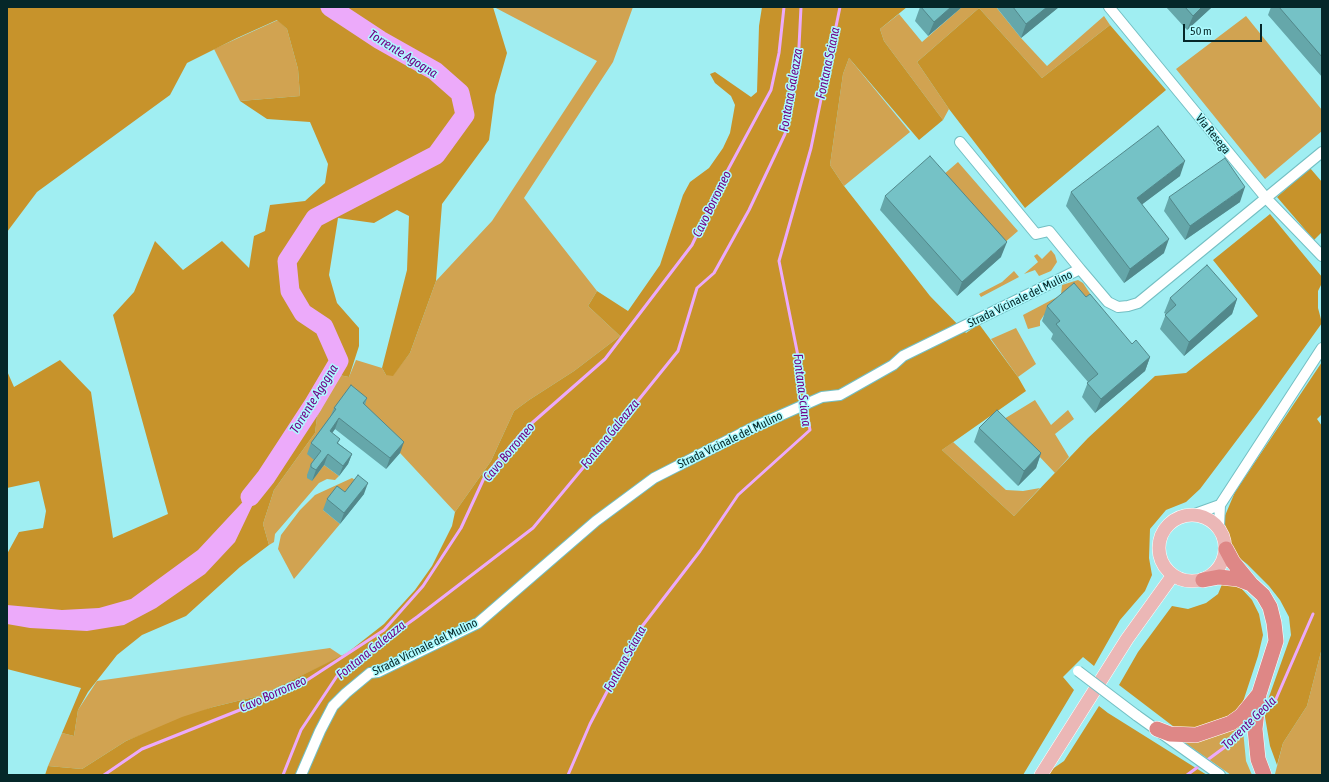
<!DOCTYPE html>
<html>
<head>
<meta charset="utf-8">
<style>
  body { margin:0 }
  #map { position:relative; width:1329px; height:782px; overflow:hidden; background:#a0eef2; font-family:"Asap Condensed",sans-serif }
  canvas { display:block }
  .frame { position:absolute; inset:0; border:8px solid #052729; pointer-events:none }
  .scale { position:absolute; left:1183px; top:24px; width:79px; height:18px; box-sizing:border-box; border:2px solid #052729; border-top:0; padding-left:5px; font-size:12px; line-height:14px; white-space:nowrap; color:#052729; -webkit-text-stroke:3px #adfbff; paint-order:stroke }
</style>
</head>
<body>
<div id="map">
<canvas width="1329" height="782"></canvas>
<div class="frame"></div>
<div class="scale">50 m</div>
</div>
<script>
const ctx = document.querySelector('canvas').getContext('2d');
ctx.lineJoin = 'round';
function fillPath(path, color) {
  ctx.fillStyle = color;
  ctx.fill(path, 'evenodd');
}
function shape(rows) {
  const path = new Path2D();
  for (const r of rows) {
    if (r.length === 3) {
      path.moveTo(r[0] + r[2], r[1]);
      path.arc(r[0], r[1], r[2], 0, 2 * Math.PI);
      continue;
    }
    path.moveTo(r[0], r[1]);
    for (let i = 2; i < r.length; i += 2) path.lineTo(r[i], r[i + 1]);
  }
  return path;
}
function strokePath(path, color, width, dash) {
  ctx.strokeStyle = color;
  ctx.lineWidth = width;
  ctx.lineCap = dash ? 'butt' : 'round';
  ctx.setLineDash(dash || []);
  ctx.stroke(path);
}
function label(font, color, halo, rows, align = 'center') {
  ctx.font = font + ' "Asap Condensed",sans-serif';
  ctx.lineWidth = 3;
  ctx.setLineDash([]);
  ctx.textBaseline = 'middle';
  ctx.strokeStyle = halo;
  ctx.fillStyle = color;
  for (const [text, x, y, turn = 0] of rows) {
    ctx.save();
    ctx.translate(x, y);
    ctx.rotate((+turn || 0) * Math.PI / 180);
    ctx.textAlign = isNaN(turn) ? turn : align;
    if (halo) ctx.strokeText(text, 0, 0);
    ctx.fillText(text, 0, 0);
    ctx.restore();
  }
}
const green = shape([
  [494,7,633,7,613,62,524,198,597,291,588,306,620,336,574,371,529,400,514,411,491,461,455,512,347,396,317,461,318,473,324,465,339,476,335,480,327,479,319,483,275,534,274,542,269,545,263,524,274,490,315,433,317,417,339,375,349,377,356,360,382,368,386,375,393,375,410,353,436,281,492,221,597,61],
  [962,7,996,7,1021,38,1047,66,1104,16,1110,25,1042,78,979,8,917,62,949,109,943,120,884,41,880,29,899,14,922,42],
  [1246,16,1322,110,1322,131,1265,179,1176,69],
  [278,20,287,29,298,69,300,96,240,101,214,49],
  [849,58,910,132,844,186,830,165,843,74],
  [958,162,1018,231,996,250,935,182],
  [1051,250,1055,255,1057,262,1051,271,1039,276,1035,270,1024,274,1038,262,1034,256,1037,254,1042,259],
  [1014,271,1019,277,981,297,979,294,1002,282],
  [1078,280,1083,283,1093,298,1082,305,1044,315,1040,321,1040,326,1028,329,1023,315,1061,295,1062,285],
  [1016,328,1036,364,1018,377,991,339],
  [1035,400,1051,425,1068,410,1074,419,1055,434,1069,457,1055,473,1004,419],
  [953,442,1006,490,1023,491,1040,488,1014,516,942,450],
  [352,478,358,482,323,510,340,524,294,579,278,549,281,535,300,510,315,495],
  [330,648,342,656,262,695,213,707,126,741,82,769,48,766,62,733,74,736,78,710,97,681],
  [1322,648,1322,775,1276,775,1275,774,1283,743,1307,706],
  [1242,720,1246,761,1252,775,1231,775,1181,740]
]);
const forest = shape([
  [7,7,493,7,507,53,495,95,489,140,442,204,436,281,410,353,393,376,386,375,382,368,407,270,409,216,397,210,374,223,338,218,329,275,337,303,359,328,359,346,349,377,339,375,317,417,315,433,274,490,263,524,269,545,240,567,186,616,142,635,117,655,88,692,78,710,74,736,62,733,81,688,7,669,7,554,19,532,43,528,46,511,39,481,7,488,7,371,14,387,60,360,91,392,113,538,168,514,113,315,134,292,155,241,183,270,222,241,249,268,254,236,265,231,270,205,305,201,325,183,328,164,310,122,267,119,240,101,300,96,298,69,287,29,277,20,237,38,187,63,170,95,37,192,7,232],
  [762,7,907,7,880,29,884,41,943,120,919,140,849,58,843,74,830,165,844,186,930,296,966,333,979,324,1018,377,1026,391,942,450,1014,516,1088,438,1155,376,1186,373,1258,316,1213,260,1270,214,1322,277,1322,283,1318,291,1318,308,1322,323,1261,408,1200,489,1186,502,1166,510,1150,529,1149,558,1152,575,1145,591,1120,620,1094,666,1083,657,1063,677,1074,690,1023,775,45,775,48,766,82,769,126,741,182,717,213,707,262,695,347,653,384,624,415,590,432,566,452,526,455,512,491,461,514,411,529,400,574,371,620,336,588,306,597,291,628,311,660,265,683,195,690,182,709,168,723,148,730,133,735,105,731,96,715,83,710,74,715,72,751,97,757,92,759,26],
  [979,8,1042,78,1110,25,1166,90,1025,208,949,109,917,62],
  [1310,168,1322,182,1322,232,1314,240,1277,197],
  [1322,362,1322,414,1317,419,1322,426,1322,648,1307,706,1283,743,1277,765,1270,746,1264,711,1291,635,1289,617,1280,600,1269,586,1247,564,1233,553,1227,537,1224,518,1235,492],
  [1223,582,1241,588,1252,600,1259,614,1263,635,1258,656,1238,717,1182,733,1119,685,1138,652,1172,606,1188,609,1206,603,1218,594],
  [1099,706,1108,713,1207,775,1049,775,1051,770,1064,761]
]);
const water = shape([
  [266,477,235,542,205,574,156,608,124,625,87,631,30,628,7,624,7,605,62,610,99,608,131,599,198,550]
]);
const stream = shape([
  [806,401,801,371,779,261,811,148,840,7],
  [1262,713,1276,699,1313,614],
  [104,775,142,749,295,688,384,630,423,586,461,528,485,476,524,430,605,359,692,245,724,177,771,90,779,53,784,7],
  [283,775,301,730,339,673,417,617,533,528,607,439,678,351,697,288,714,273,749,210,785,134,798,66,801,7],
  [568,775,590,724,640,629,700,551,738,495,810,430,806,407],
  [1187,775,1229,744,1249,725]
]);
const river = shape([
  [250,497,266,477,313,405,339,361,324,327,303,313,290,291,287,261,315,218,436,155,465,115,460,93,435,71,380,40,330,7]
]);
const minor = shape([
  [1109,7,1266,198,1322,256],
  [960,142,1036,234,1049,231,1080,269],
  [1195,514,1220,505],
  [1219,527,1220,505,1322,348],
  [1136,715,1220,775],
  [301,775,320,731,333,706,346,693,370,673,378,672,478,623,596,521,654,478,754,427,822,397,840,395,893,365,903,356,1080,269,1108,302,1118,307,1128,306,1138,303,1322,152]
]);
const major = shape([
  [1192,548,33],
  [1041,775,1127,639,1173,575]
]);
const highway = shape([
  [1226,549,1233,562,1251,584,1263,595,1270,607,1274,623,1276,641,1259,694,1255,729,1258,759,1264,775],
  [1203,580,1219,577,1238,579,1251,584],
  [1157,729,1170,734,1196,735,1231,723,1241,716,1259,694]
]);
const minorBridge = shape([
  [1078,671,1136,715]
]);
const wall = shape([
  [920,7,962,7,928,36,915,21],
  [997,7,1059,7,1021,38,997,8],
  [1166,7,1212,7,1211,8,1187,30],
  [1271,7,1322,7,1322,77,1268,15],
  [1180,176,1142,204,1164,253,1124,283,1066,206,1071,192],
  [885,196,1001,257,957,296,880,210],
  [1169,197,1240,202,1185,240,1164,211],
  [1086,297,1132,344,1150,357,1145,371,1095,413,1082,397,1088,382,1051,339,1053,334,1042,321,1047,306],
  [1170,298,1237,299,1232,314,1184,356,1160,329,1166,314,1164,313],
  [367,398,365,405,400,453,386,469,335,429,332,433,340,439,338,443,352,454,348,464,339,476,324,465,312,481,307,478,307,475,311,464,314,460,307,454,311,443,330,417,334,408],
  [979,428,1041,453,1036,468,1018,486,974,442],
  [345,492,364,494,340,524,323,510,327,499]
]);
const shadedWall = shape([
  [951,7,962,7,928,36,934,22],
  [1047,7,1059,7,1021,38,1026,24],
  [1202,7,1212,7,1211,8,1187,30,1193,16],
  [1185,161,1180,176,1132,212,1137,198],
  [1245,187,1240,202,1185,240,1190,226],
  [1169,239,1164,253,1124,283,1130,269],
  [1007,242,1001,257,957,296,962,282],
  [1237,299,1232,314,1184,356,1189,342],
  [1150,357,1145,371,1095,413,1101,399],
  [339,418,335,429,326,442,330,431],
  [404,442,400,453,386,469,390,458],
  [1041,453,1036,468,1018,486,1024,471],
  [328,454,324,465,312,481,316,470],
  [352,454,348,464,339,476,343,466],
  [368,483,364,494,340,524,344,513]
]);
const building = shape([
  [921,7,951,7,934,22,921,7],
  [1013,7,1047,7,1026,24,1013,7],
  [1185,7,1202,7,1193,16,1185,7],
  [1279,7,1322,7,1322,57,1279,7],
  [1158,126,1185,161,1137,198,1169,239,1130,269,1071,192,1158,126],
  [930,156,1007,242,962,282,885,196,930,156],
  [1225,158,1245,187,1190,226,1169,197,1225,158],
  [1207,265,1237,299,1189,342,1165,315,1176,305,1170,298,1207,265],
  [1074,283,1086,297,1090,294,1132,344,1136,340,1150,357,1101,399,1087,383,1098,374,1056,324,1060,321,1047,306,1074,283],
  [351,385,367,398,363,403,404,442,390,458,339,418,330,431,340,439,337,443,352,454,343,466,328,454,316,470,311,467,311,464,321,451,311,443,336,409,334,408,351,385],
  [997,410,1041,453,1024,471,979,428,997,410],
  [358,475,368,483,344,513,327,499,337,486,345,492,358,475]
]);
const streetNames = [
  ["Via Resega",1213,134,51],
  ["Strada Vicinale del Mulino",1020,299,-26],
  ["Strada Vicinale del Mulino",730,440,-26],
  ["Strada Vicinale del Mulino",425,647,-26]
];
const waterNames = [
  ["Torrente Agogna",403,54,32],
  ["Fontana Sciana",828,63,-78],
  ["Fontana Galeazza",791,90,-80],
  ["Cavo Borromeo",712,204,-64],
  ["Fontana Sciana",802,390,83],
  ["Torrente Agogna",314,399,-58],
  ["Fontana Galeazza",610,434,-51],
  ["Cavo Borromeo",509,452,-50],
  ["Fontana Galeazza",371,650,-39],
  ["Fontana Sciana",625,659,-61],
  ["Cavo Borromeo",273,694,-24],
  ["Torrente Geola",1249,723,-44]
];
fillPath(green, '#d1a351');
fillPath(forest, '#c7932b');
fillPath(water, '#ecaafa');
strokePath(stream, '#ecaafa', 3);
strokePath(river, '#ecaafa', 19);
strokePath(minor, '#73bfc3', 12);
strokePath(major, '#fff', 14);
strokePath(highway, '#fff', 16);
strokePath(minor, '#fff', 10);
strokePath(major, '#ebb7b6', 13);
strokePath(highway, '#de8786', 15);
strokePath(minorBridge, '#73bfc3', 12, []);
strokePath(minorBridge, '#fff', 10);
fillPath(wall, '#65a7aa');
fillPath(shadedWall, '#52888b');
fillPath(building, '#75c2c6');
strokePath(building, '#52888b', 1);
label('12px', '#052729', '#adfbff', streetNames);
label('italic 13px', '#730387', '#adfbff', waterNames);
</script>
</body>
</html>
